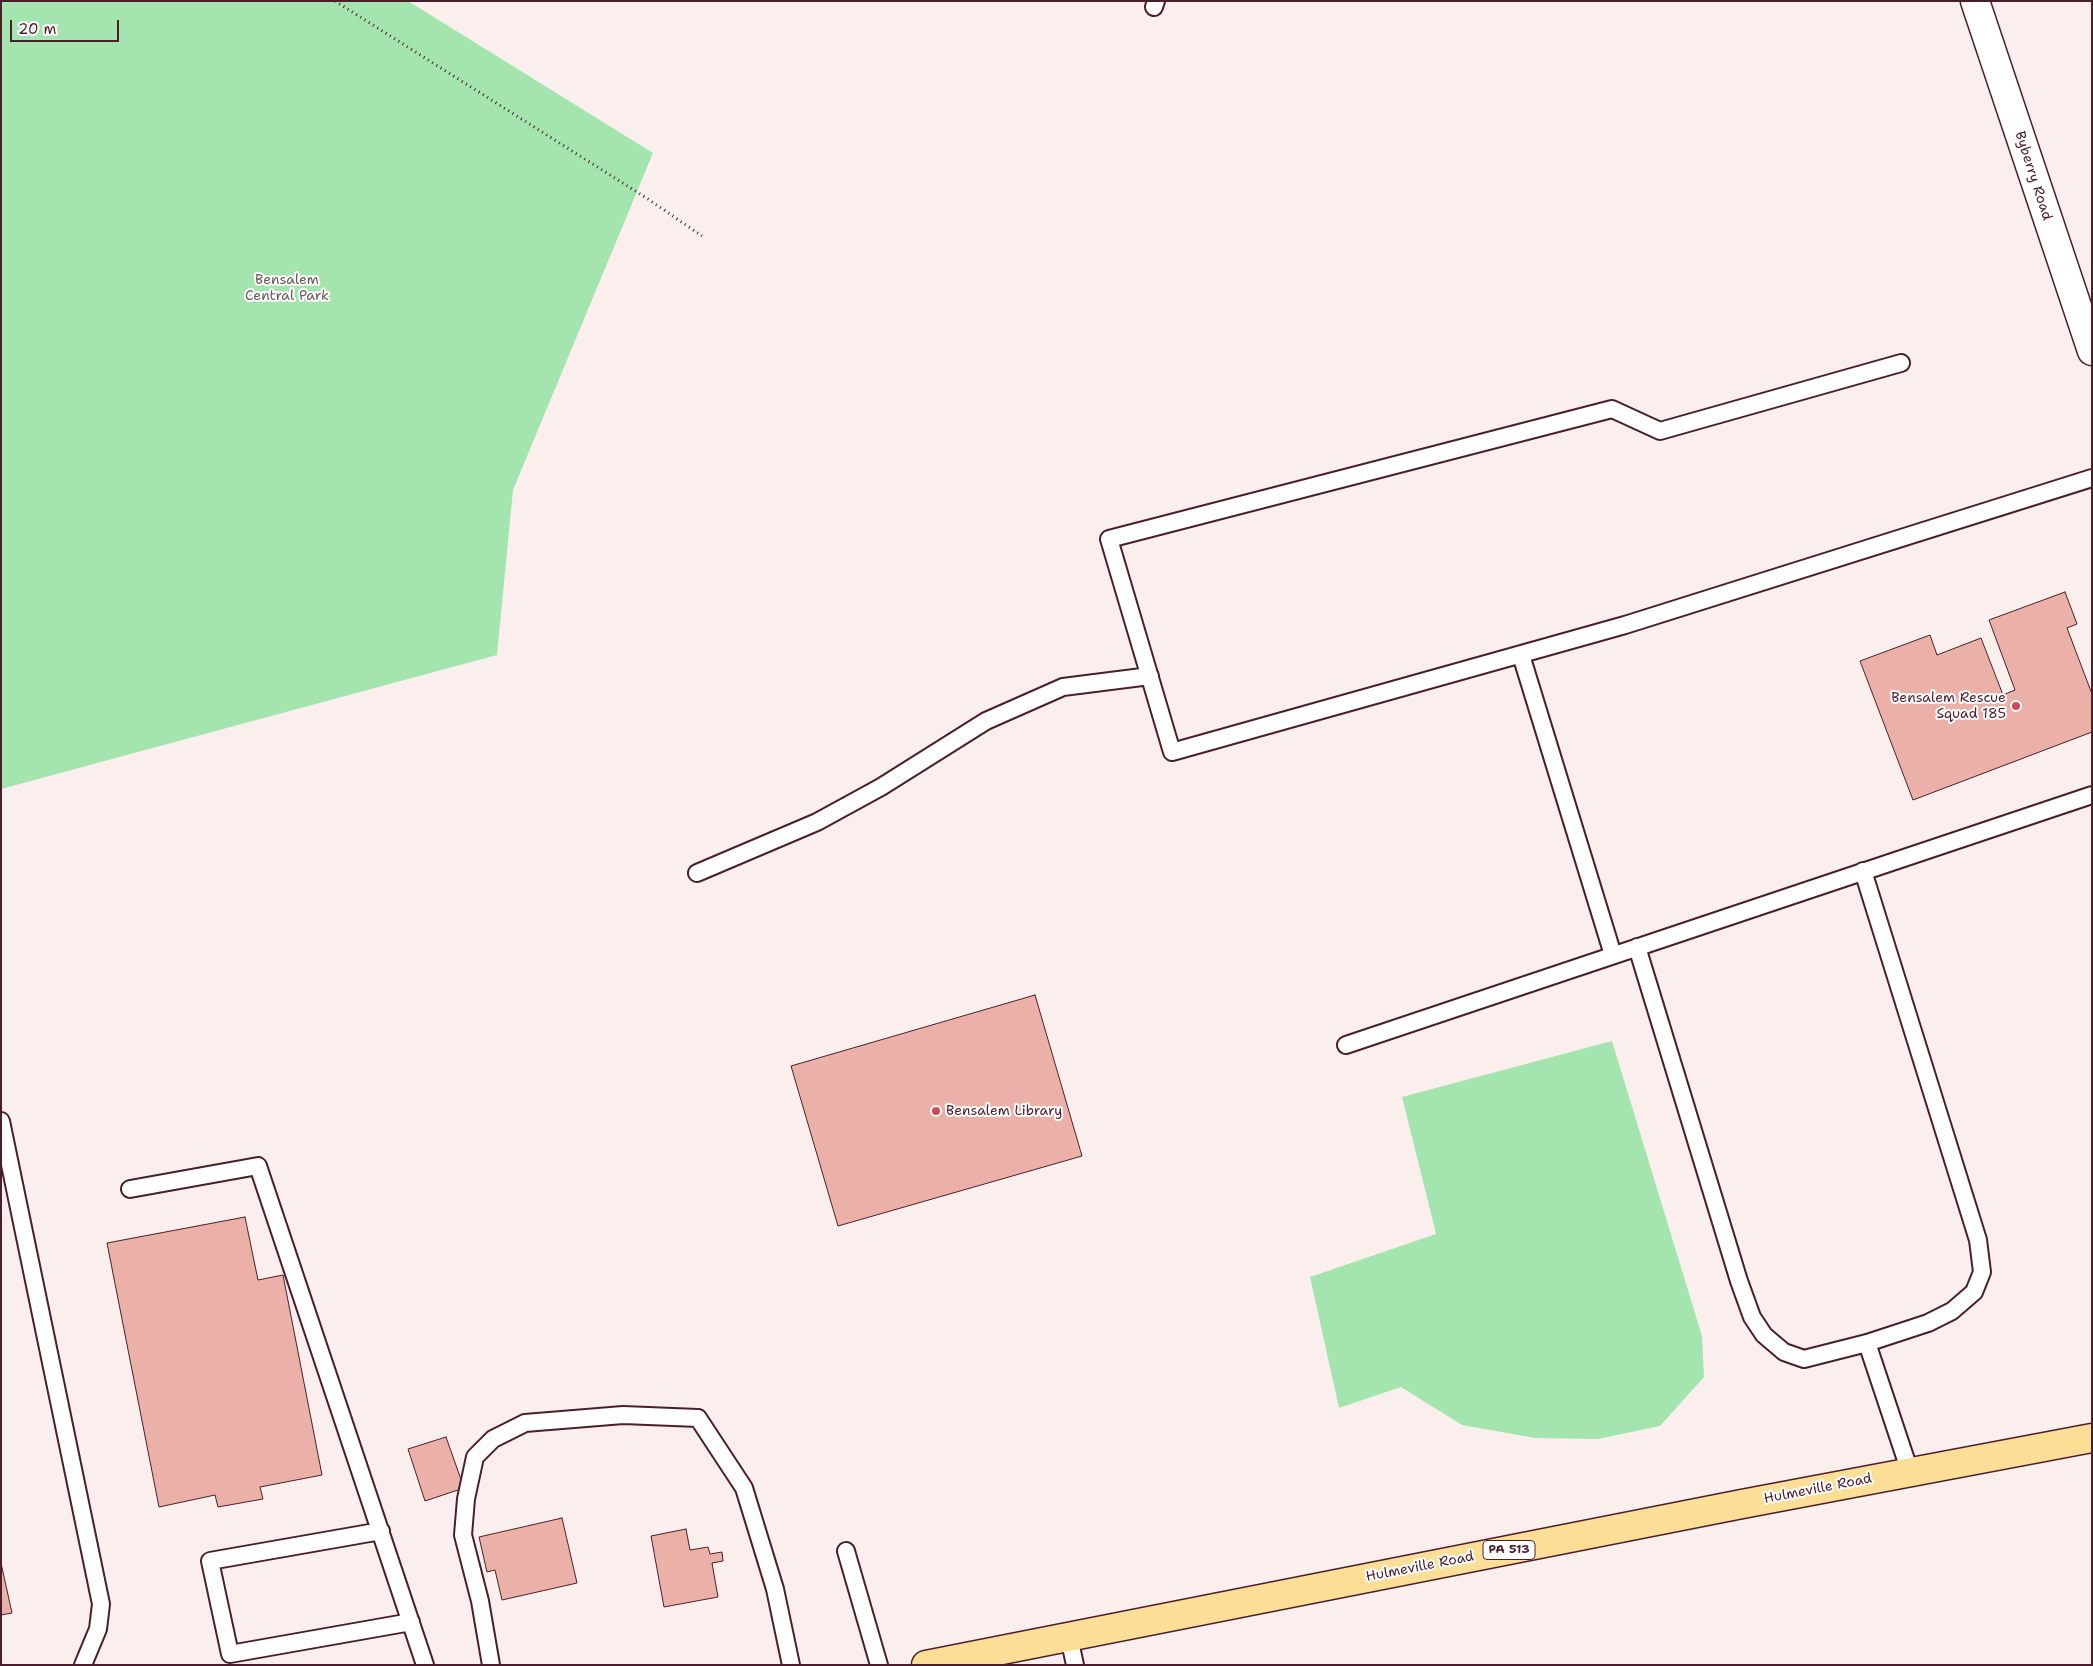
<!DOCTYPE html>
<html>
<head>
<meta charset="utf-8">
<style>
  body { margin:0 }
  #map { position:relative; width:2093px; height:1666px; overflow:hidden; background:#fbefee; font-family:"Shantell Sans",sans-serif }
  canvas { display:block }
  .frame { position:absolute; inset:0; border:2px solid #4a1f2b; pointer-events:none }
  .scale { position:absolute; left:10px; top:20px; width:109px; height:22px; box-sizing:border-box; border:2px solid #4a1f2b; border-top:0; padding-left:6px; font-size:15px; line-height:18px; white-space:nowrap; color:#4a1f2b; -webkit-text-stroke:4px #fff; paint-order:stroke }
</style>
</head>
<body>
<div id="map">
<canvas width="2093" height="1666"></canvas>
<div class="frame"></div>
<div class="scale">20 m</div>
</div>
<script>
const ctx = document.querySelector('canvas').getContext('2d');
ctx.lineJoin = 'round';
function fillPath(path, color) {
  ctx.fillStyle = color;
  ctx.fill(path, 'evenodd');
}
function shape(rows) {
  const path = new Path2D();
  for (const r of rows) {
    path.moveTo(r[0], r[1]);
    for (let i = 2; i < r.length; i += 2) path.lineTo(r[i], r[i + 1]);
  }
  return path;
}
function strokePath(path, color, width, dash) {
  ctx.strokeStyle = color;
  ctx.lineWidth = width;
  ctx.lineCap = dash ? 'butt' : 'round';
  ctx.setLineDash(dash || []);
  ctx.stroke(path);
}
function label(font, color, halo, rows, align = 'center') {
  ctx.font = font + ' "Shantell Sans",sans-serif';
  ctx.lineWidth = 4;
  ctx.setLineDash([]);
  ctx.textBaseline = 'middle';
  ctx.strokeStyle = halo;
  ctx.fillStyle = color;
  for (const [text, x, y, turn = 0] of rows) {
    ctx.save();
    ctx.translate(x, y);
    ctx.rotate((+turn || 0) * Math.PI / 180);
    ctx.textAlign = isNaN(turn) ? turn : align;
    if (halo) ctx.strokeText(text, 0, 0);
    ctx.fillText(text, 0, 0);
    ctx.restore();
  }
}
const green = shape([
  [1,1,408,1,653,153,513,490,497,655,1,789],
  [1612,1041,1702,1336,1704,1377,1660,1426,1598,1439,1535,1438,1462,1425,1401,1387,1339,1408,1310,1277,1436,1234,1402,1097]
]);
const building = shape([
  [2065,592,2077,624,2067,628,2092,694,2092,732,1913,800,1860,661,1930,635,1937,655,1981,638,2003,695,2015,690,1989,620,2065,592],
  [1035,995,1082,1156,838,1226,791,1066,1035,995],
  [245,1217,258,1280,283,1275,322,1475,260,1487,263,1499,218,1507,215,1495,159,1507,107,1243,245,1217],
  [446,1437,464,1488,425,1501,408,1449,446,1437],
  [562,1518,577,1583,502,1600,495,1570,487,1572,479,1537,562,1518],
  [686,1529,690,1550,708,1547,710,1554,722,1552,723,1561,712,1563,718,1597,664,1607,651,1536,686,1529],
  [1,1563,12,1613,1,1615,1,1563]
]);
const path = shape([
  [335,1,648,199,702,236]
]);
const lane = shape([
  [1154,7,1156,1],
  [1901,363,1660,431,1612,409,1109,539,1172,752,1625,625,2092,478],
  [1521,655,1613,955],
  [697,873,817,822,881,787,986,721,1063,687,1150,676],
  [1637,947,1739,1281,1752,1317,1764,1335,1784,1352,1804,1359,1867,1343,1928,1323,1952,1311,1974,1292,1982,1272,1978,1240,1863,871],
  [1346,1045,2092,795],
  [1,1121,101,1604,98,1629,83,1665],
  [130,1189,258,1166,425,1665],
  [1867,1343,1910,1472],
  [381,1531,210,1561,230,1654,411,1622],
  [846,1551,879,1665],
  [1069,1637,1075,1665],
  [491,1665,480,1601,463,1535,466,1499,475,1457,493,1439,525,1423,623,1415,698,1418,744,1488,775,1589,791,1665]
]);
const secondary = shape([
  [1975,1,2092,351]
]);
const primary = shape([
  [926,1665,1742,1504,2092,1438]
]);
const markers = [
  [2016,706,5,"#d1495b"],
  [936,1111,5,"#d1495b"]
];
const shields = [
  [1509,1550,52]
];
const shieldNames = [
  ["PA 513",1509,1550]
];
const streetNames = [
  ["Byberry Road",2033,176,72],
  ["Hulmeville Road",1818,1489,-11],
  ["Hulmeville Road",1420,1567,-11]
];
const parkNames = [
  ["Bensalem",287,280],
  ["Central Park",287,296]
];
const poiNames = [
  ["Bensalem Rescue",2006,698],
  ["Squad 185",2006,714],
  ["Bensalem Library",946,1111,"left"]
];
fillPath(green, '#a4e5af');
fillPath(building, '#ebb0a8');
strokePath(building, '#4a1f2b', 1);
strokePath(lane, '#4a1f2b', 20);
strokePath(secondary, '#4a1f2b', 31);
strokePath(primary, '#4a1f2b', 31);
strokePath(path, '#4a1f2b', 3, [1, 4]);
strokePath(lane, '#fff', 16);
strokePath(secondary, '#fff', 28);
strokePath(primary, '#fcde96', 28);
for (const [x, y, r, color] of markers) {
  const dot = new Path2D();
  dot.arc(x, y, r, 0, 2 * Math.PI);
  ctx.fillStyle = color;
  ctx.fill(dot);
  strokePath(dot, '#fff', 2);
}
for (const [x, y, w] of shields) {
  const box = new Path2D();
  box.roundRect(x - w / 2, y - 9.5, w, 19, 4);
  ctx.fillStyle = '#fff';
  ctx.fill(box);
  strokePath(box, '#4a1f2b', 1);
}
label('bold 12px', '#4a1f2b', null, shieldNames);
label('14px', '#4a1f2b', '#fff', streetNames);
label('14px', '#655a53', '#fff', parkNames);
label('14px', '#4a1f2b', '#fff', poiNames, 'right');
</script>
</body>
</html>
